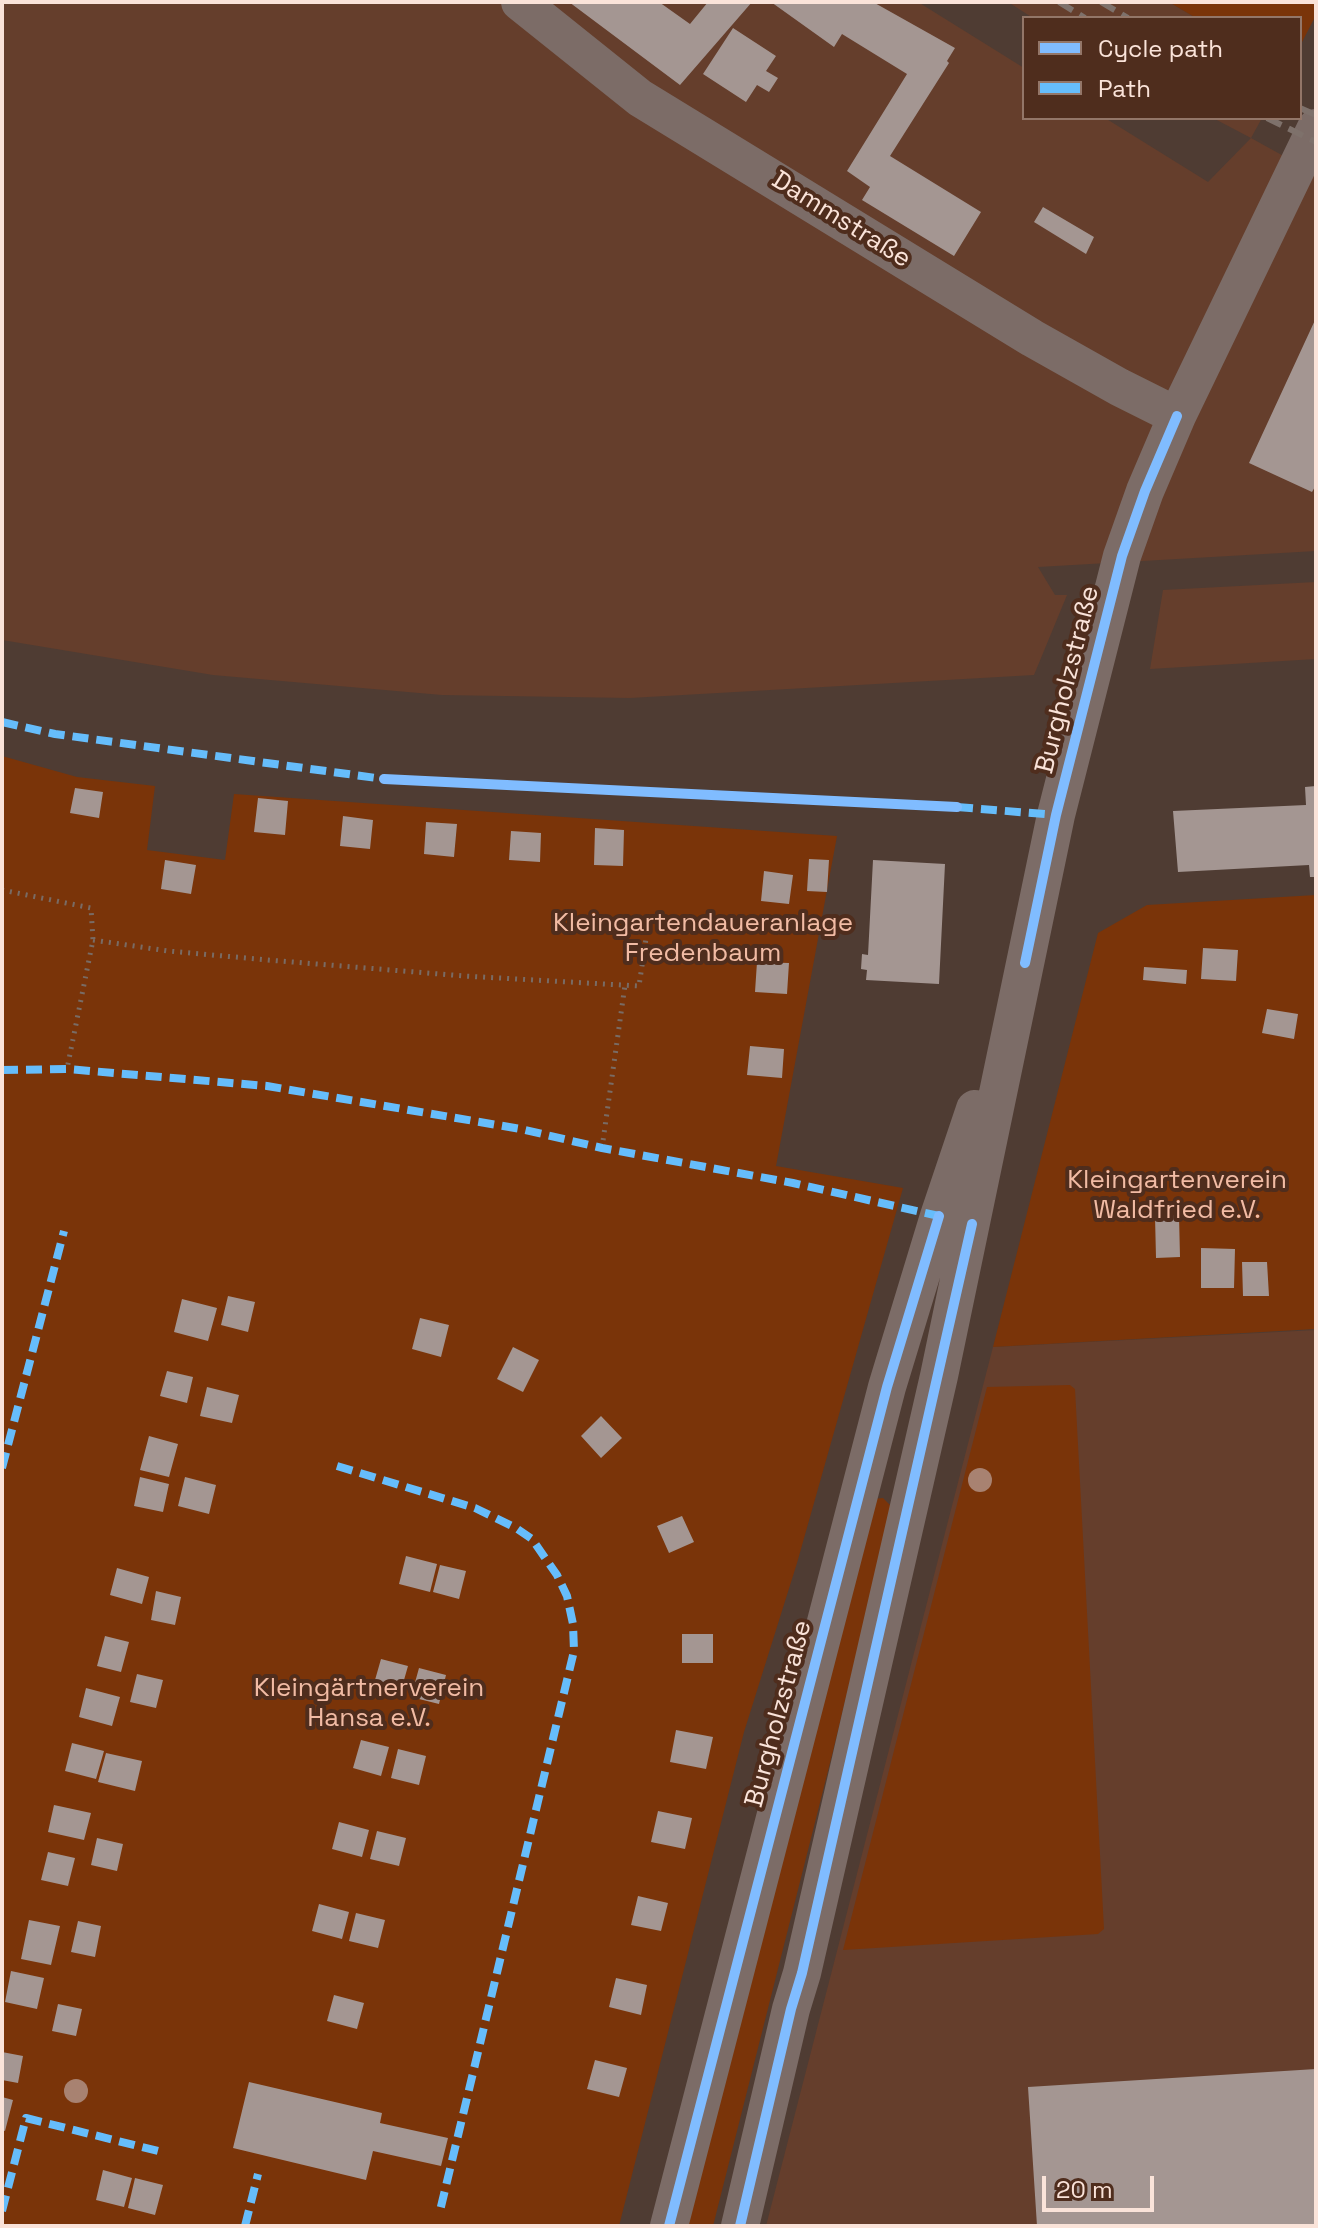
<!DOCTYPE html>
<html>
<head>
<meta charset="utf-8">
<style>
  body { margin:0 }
  #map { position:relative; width:1318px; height:2228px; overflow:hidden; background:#4f3c33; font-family:"Space Grotesk",sans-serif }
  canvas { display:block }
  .frame { position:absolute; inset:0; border:4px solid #fae3d9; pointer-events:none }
  .legend { position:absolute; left:1022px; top:16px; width:280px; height:104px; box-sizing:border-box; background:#4f2d1d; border:2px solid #937668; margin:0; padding:10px 14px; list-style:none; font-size:24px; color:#fae3d9 }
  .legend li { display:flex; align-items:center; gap:16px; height:40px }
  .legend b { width:40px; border:2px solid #937668 }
  .scale { position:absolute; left:1042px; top:2176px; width:112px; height:36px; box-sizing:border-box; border:4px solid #fae3d9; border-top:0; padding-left:10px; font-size:24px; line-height:28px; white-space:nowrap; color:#fae3d9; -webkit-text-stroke:6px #4f2d1d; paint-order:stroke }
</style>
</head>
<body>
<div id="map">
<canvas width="1318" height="2228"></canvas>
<div class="frame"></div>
<ul class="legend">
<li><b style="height:10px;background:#80bcff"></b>Cycle path</li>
<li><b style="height:10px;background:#66bdfb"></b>Path</li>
</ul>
<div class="scale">20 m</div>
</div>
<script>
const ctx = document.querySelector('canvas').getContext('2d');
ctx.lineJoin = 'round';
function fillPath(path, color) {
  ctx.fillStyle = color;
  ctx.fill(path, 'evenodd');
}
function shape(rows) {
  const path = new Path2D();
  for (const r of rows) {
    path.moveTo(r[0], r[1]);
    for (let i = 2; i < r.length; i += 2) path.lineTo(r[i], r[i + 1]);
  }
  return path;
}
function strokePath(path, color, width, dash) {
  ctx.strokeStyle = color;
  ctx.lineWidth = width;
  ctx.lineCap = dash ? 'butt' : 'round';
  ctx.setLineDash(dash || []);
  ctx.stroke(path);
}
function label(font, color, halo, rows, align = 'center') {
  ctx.font = font + ' "Space Grotesk",sans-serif';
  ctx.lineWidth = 8;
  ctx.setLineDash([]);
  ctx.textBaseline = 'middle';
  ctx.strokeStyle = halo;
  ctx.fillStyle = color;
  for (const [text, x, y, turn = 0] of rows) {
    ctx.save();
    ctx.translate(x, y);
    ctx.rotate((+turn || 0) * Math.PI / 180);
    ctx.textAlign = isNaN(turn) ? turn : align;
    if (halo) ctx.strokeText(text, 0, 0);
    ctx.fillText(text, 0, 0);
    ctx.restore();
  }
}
const built = shape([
  [2,2,918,2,1024,68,1024,118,1105,118,1208,182,1251,138,1213,118,1262,118,1251,138,1316,174,1316,551,1038,567,1055,595,1067,595,1034,675,630,698,442,695,213,675,2,640],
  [1008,2,1169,2,1196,18,1033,18],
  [1316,582,1316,659,1150,669,1163,590],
  [1316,1330,1316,2226,766,2226,993,1347]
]);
const green = shape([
  [1169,2,1316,2,1316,15,1300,46,1300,18,1196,18],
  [2,756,77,777,155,786,147,850,225,860,234,794,837,836,776,1166,903,1188,797,1563,744,1732,619,2226,2,2226],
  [1316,895,1316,1329,993,1347,1098,933,1147,905],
  [1070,1385,1075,1389,1104,1929,1098,1934,843,1950,987,1387],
  [883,1498,892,1507,833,1751,713,2226,685,2226,872,1499]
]);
const building = shape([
  [569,2,659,2,690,24,708,2,752,2,680,85],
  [771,2,873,2,955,48,947,61,949,63,890,156,981,212,954,256,862,200,870,187,847,171,907,74,842,34,834,47],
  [733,28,776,56,766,71,778,78,769,92,757,85,746,102,703,74],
  [1043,207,1094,237,1086,254,1034,222],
  [1316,318,1316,485,1312,492,1249,463],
  [1316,786,1316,877,1310,877,1309,865,1178,872,1173,811,1306,805,1305,787],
  [75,788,103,792,99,818,70,813],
  [258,798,288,801,285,835,254,832],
  [343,816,373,820,370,849,340,846],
  [426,822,457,824,454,857,424,854],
  [595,828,624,830,623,866,594,865],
  [511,831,541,833,540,862,509,860],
  [809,859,829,860,827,892,807,891],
  [165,860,196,865,191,894,161,889],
  [873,860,945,864,939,984,866,980,867,970,861,969,862,954,868,955],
  [764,871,793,875,789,904,761,901],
  [1203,948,1238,950,1236,981,1201,979],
  [757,962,789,963,787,994,755,992],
  [1144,967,1187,970,1186,984,1143,980],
  [1267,1009,1298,1014,1294,1039,1262,1033],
  [750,1046,784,1049,782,1078,747,1075],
  [1179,1215,1180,1257,1156,1258,1155,1216],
  [1201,1248,1235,1249,1234,1288,1201,1288],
  [1242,1262,1267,1262,1269,1296,1243,1296],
  [228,1296,255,1302,248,1332,221,1325],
  [182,1299,217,1308,208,1341,174,1332],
  [420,1318,449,1325,441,1357,412,1349],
  [513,1347,539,1360,523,1392,497,1379],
  [167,1371,193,1377,187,1403,160,1396],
  [207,1387,239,1395,232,1423,200,1416],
  [601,1416,622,1438,601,1458,581,1436],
  [149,1436,178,1444,169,1477,140,1470],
  [140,1477,169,1484,163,1512,134,1506],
  [185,1477,216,1485,209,1514,178,1506],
  [682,1516,694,1542,669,1553,657,1526],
  [406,1556,437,1564,430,1592,399,1584],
  [440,1565,466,1571,459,1599,433,1592],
  [117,1568,149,1577,142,1604,110,1595],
  [156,1591,181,1597,175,1625,151,1620],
  [682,1634,713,1634,713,1663,682,1663],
  [105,1636,129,1642,121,1672,97,1666],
  [381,1659,408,1666,400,1694,373,1687],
  [419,1668,446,1675,439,1704,411,1697],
  [137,1674,163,1680,156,1708,130,1702],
  [86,1688,120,1697,112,1726,79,1717],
  [676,1730,713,1737,706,1769,670,1762],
  [361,1740,389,1747,381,1776,353,1768],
  [72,1743,104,1751,96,1779,65,1771],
  [398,1749,426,1756,419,1785,391,1778],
  [106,1753,142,1761,135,1791,98,1782],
  [54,1805,91,1813,84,1840,48,1832],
  [658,1811,692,1818,685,1849,651,1842],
  [339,1822,369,1830,362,1857,332,1849],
  [377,1831,406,1838,399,1866,370,1859],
  [97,1838,123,1844,117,1871,91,1865],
  [48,1852,75,1858,68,1886,41,1880],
  [638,1896,668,1903,661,1931,631,1925],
  [319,1904,349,1912,342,1939,312,1931],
  [356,1913,385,1920,378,1948,349,1941],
  [29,1920,60,1926,51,1965,21,1959],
  [78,1921,101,1926,95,1957,71,1952],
  [11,1971,44,1978,37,2009,5,2002],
  [616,1978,647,1985,641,2015,609,2007],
  [334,1995,364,2003,357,2029,327,2021],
  [58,2004,82,2009,76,2036,52,2031],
  [2,2052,23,2056,18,2083,2,2080],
  [595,2060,627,2068,619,2097,587,2089],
  [1316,2069,1316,2226,1037,2226,1028,2087],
  [249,2082,382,2113,380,2123,448,2138,441,2166,373,2151,366,2180,233,2148],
  [2,2097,13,2100,5,2131,2,2130],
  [103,2170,132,2178,124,2207,96,2200],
  [135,2178,163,2185,155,2215,128,2208]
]);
const path = shape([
  [2,890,91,908,93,940,67,1069],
  [93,940,168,951,268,960,464,976,639,986,648,925],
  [602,1148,625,985]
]);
const minor = shape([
  [520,2,640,98,1032,338,1119,387,1177,416],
  [669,2226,887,1387,939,1216,975,1109],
  [740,2226,791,2009,802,1973,939,1376,1056,815,1122,556,1145,491,1177,416,1316,128]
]);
const rail = shape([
  [1059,2,1085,18],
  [1101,2,1128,18],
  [1300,108,1316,115],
  [1267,118,1316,142]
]);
const quiet = shape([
  [2,722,55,734,384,779],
  [957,807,1056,815],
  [2,1070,67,1069,267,1086,521,1129,602,1148,793,1183,939,1216],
  [337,1466,475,1508,516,1528,532,1539,557,1575,567,1596,573,1624,574,1651,439,2215],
  [2,1468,64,1231],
  [2,2211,26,2118,158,2151],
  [245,2226,258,2174]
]);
const cycleway = shape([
  [384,779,957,807],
  [1025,963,1056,815,1122,556,1145,491,1177,416],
  [669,2226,887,1387,939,1216],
  [740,2226,791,2009,802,1973,972,1224]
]);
const trees = [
  [980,1480],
  [76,2091]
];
const streetNames = [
  ["Dammstraße",841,220,32],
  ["Burgholzstraße",1068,680,-76],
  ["Burgholzstraße",779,1714,-75]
];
const parkNames = [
  ["Kleingartendaueranlage",703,924],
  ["Fredenbaum",703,954],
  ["Kleingartenverein",1177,1181],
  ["Waldfried e.V.",1177,1211],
  ["Kleingärtnerverein",369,1689],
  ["Hansa e.V.",369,1719]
];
fillPath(built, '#653e2c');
fillPath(green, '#7a3409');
fillPath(building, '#a49692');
strokePath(path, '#796b64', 5, [2, 6]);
strokePath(minor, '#7c6c67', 38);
strokePath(rail, '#7e716b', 6, [16, 8]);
strokePath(quiet, '#66bdfb', 8, [16, 8]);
strokePath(cycleway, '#80bcff', 10);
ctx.fillStyle = '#a88271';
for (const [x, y] of trees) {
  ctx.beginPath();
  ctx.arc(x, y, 12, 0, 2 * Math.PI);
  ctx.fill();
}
label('26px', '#fae3d9', '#4f2d1d', streetNames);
label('26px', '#f1bba4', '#4f2d1d', parkNames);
</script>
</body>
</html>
